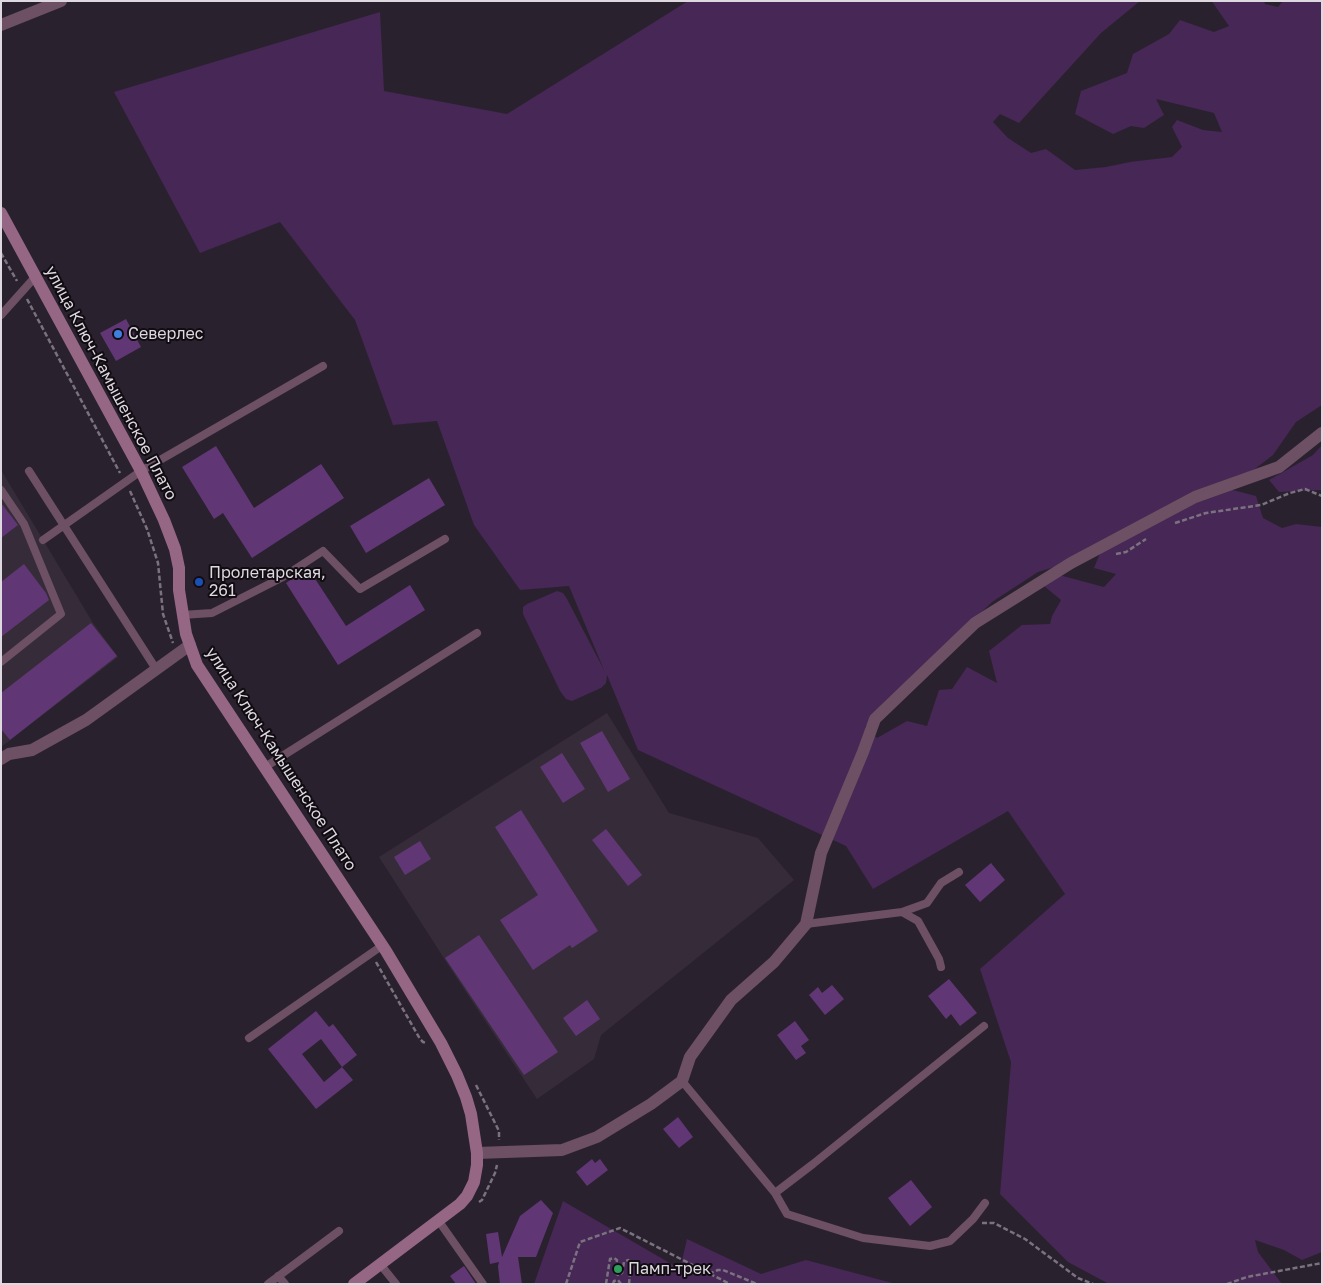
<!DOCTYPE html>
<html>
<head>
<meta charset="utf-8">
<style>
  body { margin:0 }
  #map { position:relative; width:1323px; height:1285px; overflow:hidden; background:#2a212f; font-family:"Golos Text",sans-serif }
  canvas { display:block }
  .frame { position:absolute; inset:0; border:2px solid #ded8e1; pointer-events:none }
</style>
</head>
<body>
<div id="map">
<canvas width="1323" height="1285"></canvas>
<div class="frame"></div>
</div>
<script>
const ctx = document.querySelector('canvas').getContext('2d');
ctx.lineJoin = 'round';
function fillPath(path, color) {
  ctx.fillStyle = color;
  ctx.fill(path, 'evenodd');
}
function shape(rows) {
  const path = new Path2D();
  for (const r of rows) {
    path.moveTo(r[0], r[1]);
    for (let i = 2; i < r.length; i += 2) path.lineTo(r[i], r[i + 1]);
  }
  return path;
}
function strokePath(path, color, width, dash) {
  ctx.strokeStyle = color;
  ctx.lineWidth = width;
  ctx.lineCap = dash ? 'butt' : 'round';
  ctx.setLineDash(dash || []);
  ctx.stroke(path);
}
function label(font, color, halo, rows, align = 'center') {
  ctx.font = font + ' "Golos Text",sans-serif';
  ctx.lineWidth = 4;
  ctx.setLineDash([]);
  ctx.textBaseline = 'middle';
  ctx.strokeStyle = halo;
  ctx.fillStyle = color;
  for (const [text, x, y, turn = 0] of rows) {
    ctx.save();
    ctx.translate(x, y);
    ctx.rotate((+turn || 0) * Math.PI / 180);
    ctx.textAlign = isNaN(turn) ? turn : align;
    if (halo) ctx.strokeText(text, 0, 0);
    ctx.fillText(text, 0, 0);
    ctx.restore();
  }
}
const industrial = shape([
  [1,470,93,623,118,657,1,747],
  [607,713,669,813,758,838,794,880,601,1035,594,1059,537,1099,456,977,379,857]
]);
const green = shape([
  [688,1,1140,1,1101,33,1019,123,1000,114,993,122,1008,138,1031,153,1046,149,1075,170,1106,167,1130,162,1172,157,1182,147,1172,127,1177,120,1203,130,1222,132,1214,113,1156,99,1164,115,1144,128,1131,126,1113,134,1075,114,1081,91,1127,73,1133,54,1169,34,1180,20,1214,32,1229,26,1213,3,1213,1,1264,1,1265,4,1278,7,1283,1,1322,1,1322,405,1296,422,1273,455,1229,489,1256,496,1263,518,1282,528,1296,524,1322,527,1322,1252,1302,1260,1284,1250,1255,1240,1258,1252,1282,1284,1109,1284,1068,1262,1000,1194,1011,1062,980,969,1065,894,1008,811,873,889,846,846,638,750,607,675,606,683,601,688,572,701,566,699,560,691,523,614,523,607,527,604,557,591,563,593,567,599,604,670,569,586,520,590,474,525,437,421,393,425,355,320,280,222,200,253,114,92,380,12,384,91,507,114],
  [1100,553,1094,568,1116,574,1104,587,1048,572,1044,586,1061,600,1052,616,1050,624,1022,625,989,651,997,683,967,667,952,689,939,690,927,726,907,721,877,738,865,727,992,602,1038,572],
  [1322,445,1322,490,1279,492,1269,480,1313,455],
  [563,1201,680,1269,687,1239,761,1274,806,1260,896,1284,534,1284]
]);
const building = shape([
  [126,319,141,347,116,361,100,333],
  [216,446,254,508,321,464,344,498,252,558,223,513,214,519,182,467],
  [429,478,445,505,366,553,350,526],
  [1,503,18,525,1,538],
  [24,564,46,593,49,600,1,637,1,582],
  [308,568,346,626,410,585,425,610,338,665,286,583],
  [91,623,117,656,10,740,1,729,1,693],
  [602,731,630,779,608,792,580,743],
  [562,753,585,789,563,803,540,767],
  [521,810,598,931,572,948,570,945,533,970,500,920,538,895,495,827],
  [606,829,642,875,628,886,592,840],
  [420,841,431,859,405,875,394,857],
  [991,863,1005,880,980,902,965,885],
  [479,935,558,1052,524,1075,445,958],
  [949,979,977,1013,960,1026,951,1014,946,1019,928,996],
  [832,985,844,999,825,1015,809,995,818,987,822,993],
  [587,1000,600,1019,576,1036,563,1018],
  [316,1011,329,1027,333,1024,357,1055,342,1067,353,1080,316,1109,268,1049],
  [321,1039,342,1067,324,1082,302,1054],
  [795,1021,809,1040,801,1046,806,1053,796,1060,777,1035],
  [678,1117,693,1137,679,1148,663,1129],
  [592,1159,595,1163,600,1159,608,1170,587,1186,576,1172],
  [911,1180,932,1207,910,1226,888,1198],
  [541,1200,553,1213,536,1257,518,1257,522,1284,500,1284,498,1266,499,1262,490,1264,486,1234,498,1232,502,1257,520,1216],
  [464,1266,476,1284,456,1284,450,1276]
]);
const path = shape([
  [1,253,17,281],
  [27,299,120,473],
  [130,491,147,529,158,563,163,614,173,643],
  [1175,523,1206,513,1261,505,1290,493,1305,489,1322,496],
  [1116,554,1126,552,1146,539],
  [376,962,420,1039,423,1042,426,1043],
  [476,1085,499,1131,499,1140],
  [479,1202,482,1200,495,1173,497,1165],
  [982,1223,994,1223,1025,1239,1078,1278,1093,1284],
  [709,1274,718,1270,723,1270,757,1284],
  [566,1284,580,1242,620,1228,730,1284],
  [606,1284,610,1259,614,1258,617,1260,615,1272,618,1275,622,1273,624,1262,628,1260,631,1263,629,1284],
  [613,1284,614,1281,618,1280,621,1284],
  [1227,1284,1247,1277,1322,1263]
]);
const service = shape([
  [1,315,36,276],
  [29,471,156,669],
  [1,490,24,524,61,614,1,662],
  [43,540,141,471,323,366],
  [182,615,212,613,283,577,323,551,360,589,445,539],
  [265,767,477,633],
  [902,912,927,903,941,883,959,872],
  [806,924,902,912,918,921,939,959,941,967],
  [249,1038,383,945],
  [682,1081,775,1193,813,1164,984,1026],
  [775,1193,787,1214,863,1238,930,1246,950,1241,973,1219,985,1203],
  [438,1220,483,1284],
  [380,1264,396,1284],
  [278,1276,285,1284],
  [268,1284,339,1231]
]);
const minor = shape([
  [1,759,9,754,32,750,86,720,190,645],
  [477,1153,562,1150,597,1137,651,1104,682,1081,690,1057,731,1000,774,962,806,924,821,853,863,752,875,719,975,623,1071,563,1195,497,1279,467,1322,433]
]);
const tertiary = shape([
  [1,25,61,1]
]);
const secondary = shape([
  [1,213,141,471,164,520,175,549,179,568,179,590,186,634,197,665,386,951,441,1043,457,1075,466,1097,471,1114,477,1153,477,1165,474,1182,467,1196,460,1204,354,1284]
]);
const markers = [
  [118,334,5,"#3f7fe0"],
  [199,582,5,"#1a4fb4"],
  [618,1269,5,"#2e9e5b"]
];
const poiNames = [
  ["Северлес",128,334],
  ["Пролетарская,",209,573],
  ["261",209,591],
  ["Памп-трек",628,1269]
];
const streetNames = [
  ["улица Ключ-Камышенское Плато",111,383,62],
  ["улица Ключ-Камышенское Плато",281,759,57]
];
fillPath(industrial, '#362c39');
fillPath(green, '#462755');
fillPath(building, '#603674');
strokePath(path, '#7a737f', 2.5, [5, 2.5]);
strokePath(service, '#6d5063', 8);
strokePath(minor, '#6d5063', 12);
strokePath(tertiary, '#6d5063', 12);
strokePath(secondary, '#966785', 12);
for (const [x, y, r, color] of markers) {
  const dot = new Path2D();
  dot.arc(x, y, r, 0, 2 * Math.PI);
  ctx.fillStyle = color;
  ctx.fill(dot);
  strokePath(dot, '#100c12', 2);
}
label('16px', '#ded8e1', '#100c12', poiNames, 'left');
label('16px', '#ded8e1', '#100c12', streetNames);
</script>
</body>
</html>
